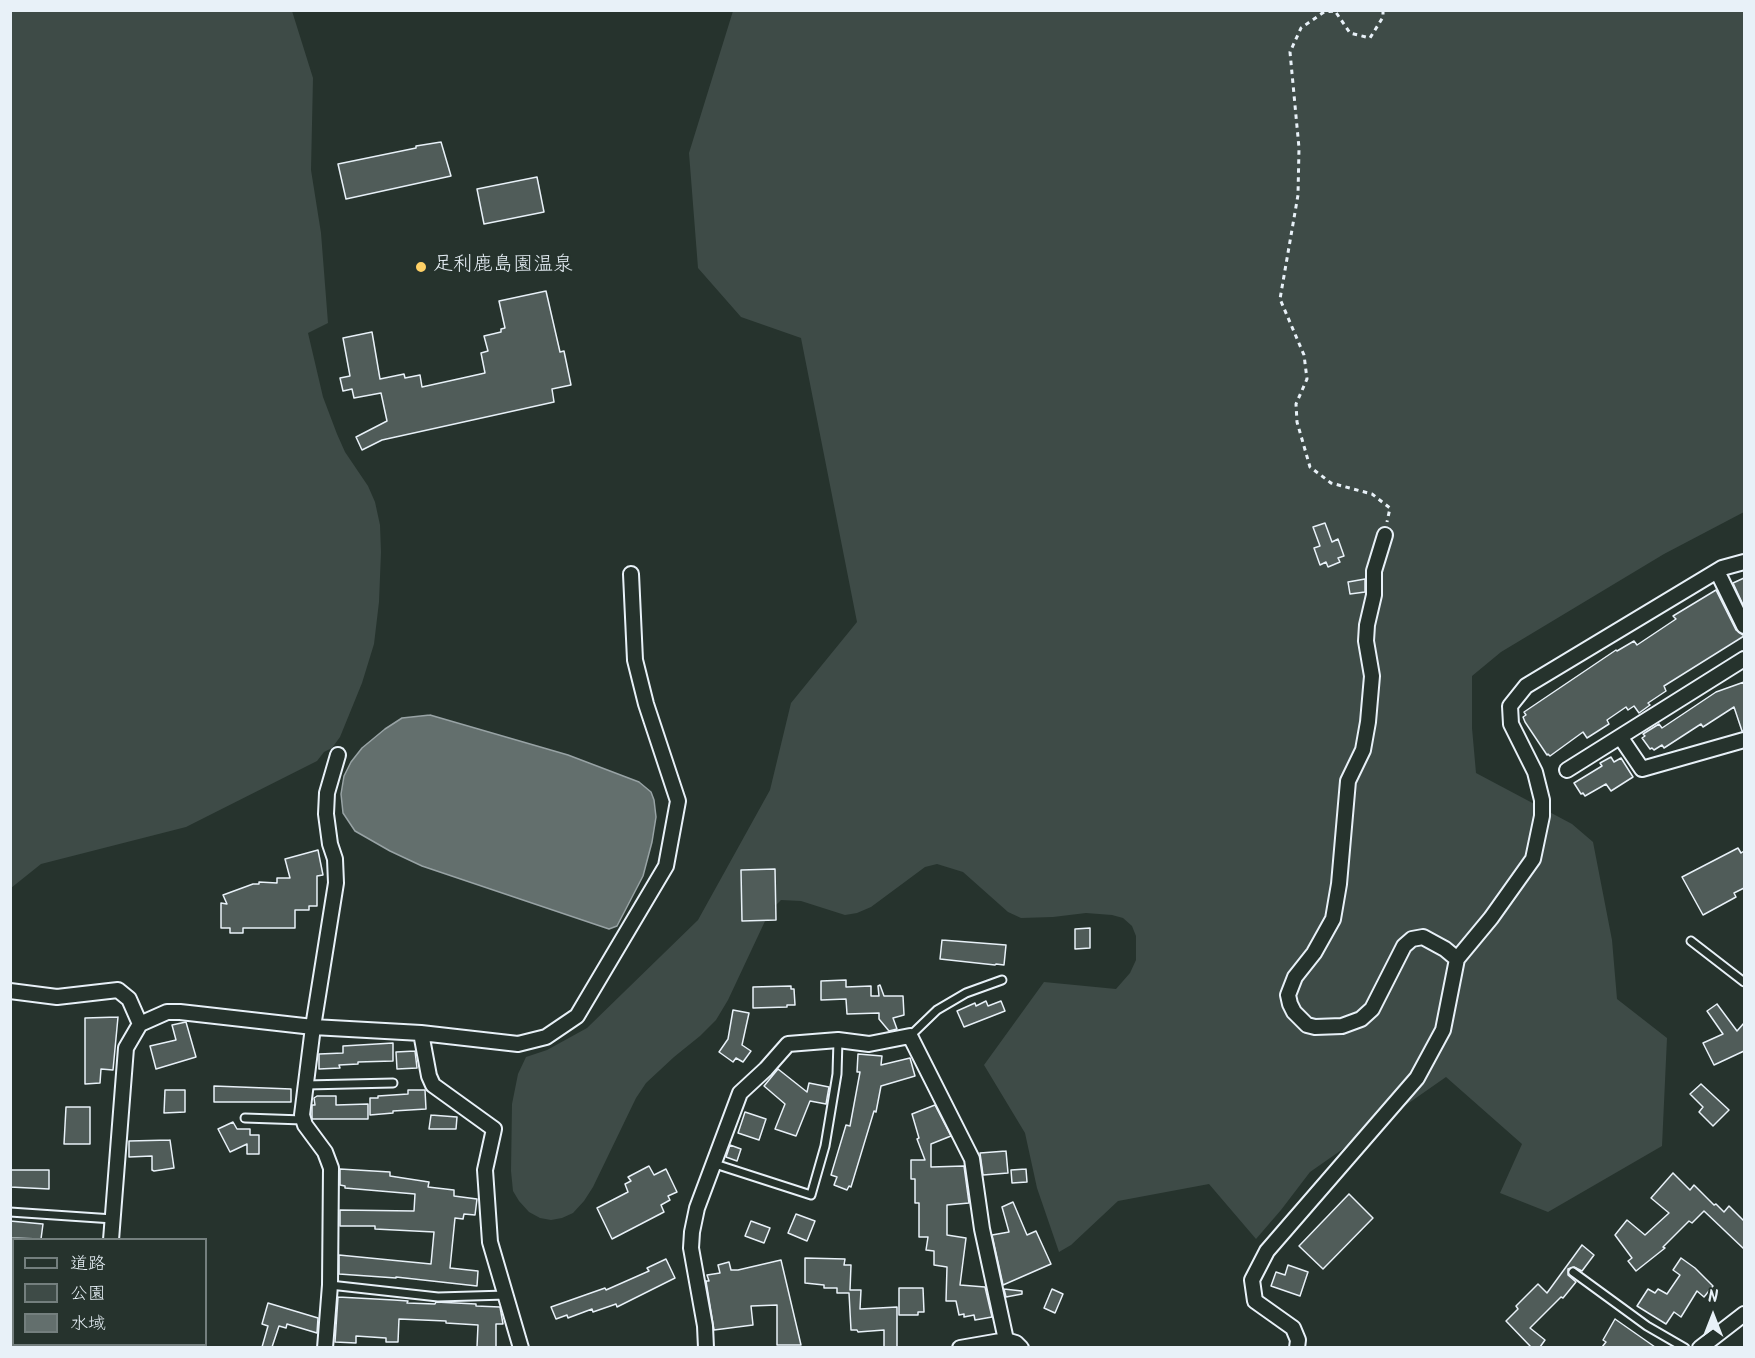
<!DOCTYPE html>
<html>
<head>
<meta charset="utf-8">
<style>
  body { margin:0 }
  #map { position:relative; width:1755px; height:1358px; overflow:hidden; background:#26332d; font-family:Kalam,"Klee One",sans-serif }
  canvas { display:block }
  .frame { position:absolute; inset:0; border:12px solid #e8f1f8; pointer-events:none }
  .legend { position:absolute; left:12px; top:1238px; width:195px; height:108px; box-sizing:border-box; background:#26332d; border:2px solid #747f7e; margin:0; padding:8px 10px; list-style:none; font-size:18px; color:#e8f1f8 }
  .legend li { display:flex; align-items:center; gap:12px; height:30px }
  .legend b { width:30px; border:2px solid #747f7e }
  .north { position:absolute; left:1683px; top:1286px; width:60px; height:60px; -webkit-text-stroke:4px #26332d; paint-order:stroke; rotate:0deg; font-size:16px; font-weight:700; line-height:24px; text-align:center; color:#e8f1f8 }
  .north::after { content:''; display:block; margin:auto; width:21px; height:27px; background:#e8f1f8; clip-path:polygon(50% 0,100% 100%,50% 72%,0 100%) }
</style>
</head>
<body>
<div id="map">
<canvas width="1755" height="1358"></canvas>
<div class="frame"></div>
<ul class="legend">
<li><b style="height:8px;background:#26332d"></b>道路</li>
<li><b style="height:16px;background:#3e4b47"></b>公園</li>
<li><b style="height:16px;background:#636f6d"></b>水域</li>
</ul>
<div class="north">N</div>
</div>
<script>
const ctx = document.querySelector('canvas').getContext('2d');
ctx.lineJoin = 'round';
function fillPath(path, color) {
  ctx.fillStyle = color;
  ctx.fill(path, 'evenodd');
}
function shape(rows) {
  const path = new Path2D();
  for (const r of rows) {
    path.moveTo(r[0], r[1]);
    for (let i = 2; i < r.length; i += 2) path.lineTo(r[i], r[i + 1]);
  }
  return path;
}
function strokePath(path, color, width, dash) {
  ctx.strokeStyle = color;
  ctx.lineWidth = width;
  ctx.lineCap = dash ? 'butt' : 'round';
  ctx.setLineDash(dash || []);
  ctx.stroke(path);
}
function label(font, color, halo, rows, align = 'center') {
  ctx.font = font + ' Kalam,"Klee One",sans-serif';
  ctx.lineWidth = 4.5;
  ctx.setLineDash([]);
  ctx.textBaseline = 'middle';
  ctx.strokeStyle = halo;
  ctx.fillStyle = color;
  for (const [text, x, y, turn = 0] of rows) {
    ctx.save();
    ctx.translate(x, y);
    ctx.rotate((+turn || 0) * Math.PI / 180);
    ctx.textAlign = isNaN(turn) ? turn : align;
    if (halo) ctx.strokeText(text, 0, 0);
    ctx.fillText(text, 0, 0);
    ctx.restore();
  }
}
const green = shape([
  [11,10,292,11,313,78,311,170,321,233,328,323,308,333,323,397,337,434,345,452,368,486,375,502,380,525,381,552,379,602,374,644,362,683,340,737,332,748,324,752,317,761,186,827,41,864,11,888],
  [733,11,1744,11,1744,512,1664,554,1501,652,1472,676,1472,728,1476,773,1572,824,1593,842,1612,940,1617,999,1667,1038,1662,1146,1548,1212,1500,1193,1522,1144,1446,1077,1310,1172,1281,1210,1256,1239,1209,1184,1118,1201,1071,1245,1059,1252,1037,1188,1025,1133,984,1065,1044,982,1116,989,1130,973,1136,960,1136,936,1132,926,1123,918,1112,915,1086,913,1053,917,1021,918,1008,912,963,872,937,864,925,867,871,907,857,913,845,915,801,901,781,900,775,906,766,919,728,1000,716,1020,700,1036,674,1057,646,1083,636,1098,593,1187,584,1201,573,1213,562,1218,551,1220,540,1218,529,1212,519,1201,513,1191,511,1171,512,1104,518,1074,526,1057,547,1050,587,1028,698,920,770,790,791,703,857,622,801,338,741,317,698,268,689,153]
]);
const water = shape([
  [430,715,568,755,639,782,651,792,654,800,656,817,652,842,643,876,617,926,609,929,422,866,390,851,355,831,343,813,341,794,344,776,351,762,362,748,385,729,402,718,430,715]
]);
const building = shape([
  [441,142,451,176,346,199,338,164,416,148,416,146,441,142],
  [537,177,544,212,484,224,477,189,537,177],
  [546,291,560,352,564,351,571,385,552,389,554,402,382,440,362,450,356,437,387,421,381,393,354,398,352,389,343,391,340,378,350,376,343,338,372,332,380,379,404,374,405,378,420,375,422,387,485,373,481,353,488,351,484,336,501,332,501,329,505,328,499,301,546,291],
  [1325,523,1332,542,1338,539,1344,556,1338,558,1340,562,1328,567,1326,562,1320,565,1314,548,1320,546,1313,527,1325,523],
  [1744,578,1744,607,1733,583,1744,578],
  [1365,579,1365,592,1350,594,1348,582,1365,579],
  [1716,590,1736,630,1744,636,1664,686,1666,691,1648,703,1650,705,1639,713,1634,706,1628,710,1626,707,1607,720,1609,724,1587,738,1583,732,1550,756,1548,754,1547,755,1525,722,1523,717,1526,715,1524,712,1616,650,1617,651,1634,641,1637,645,1676,619,1673,616,1716,590],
  [1744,682,1744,731,1742,731,1734,707,1703,727,1701,724,1664,748,1662,745,1654,750,1652,748,1650,749,1642,738,1645,736,1643,734,1659,724,1662,728,1716,692,1744,682],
  [1611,757,1614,762,1621,758,1633,777,1611,791,1606,784,1585,796,1583,793,1581,794,1574,783,1602,766,1600,763,1611,757],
  [1738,848,1741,853,1744,851,1744,888,1734,893,1736,897,1703,915,1682,877,1738,848],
  [318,850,323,875,317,876,317,906,309,906,309,910,295,910,295,928,243,928,243,933,230,933,230,928,221,928,221,903,227,904,223,895,253,884,259,884,259,882,277,883,277,878,290,878,285,859,318,850],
  [775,869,776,920,742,921,741,870,775,869],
  [1090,928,1090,948,1075,949,1075,929,1090,928],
  [942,940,1006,945,1004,965,996,964,995,965,940,959,942,940],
  [846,980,846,987,871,986,871,996,879,996,878,986,880,985,884,996,903,996,904,1015,893,1018,897,1029,889,1031,879,1019,879,1013,847,1014,846,999,821,1000,821,981,846,980],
  [791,986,791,989,794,989,795,1005,787,1005,787,1007,753,1008,753,987,791,986],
  [986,1001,988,1006,1001,1001,1005,1011,964,1027,957,1011,975,1003,976,1006,986,1001],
  [1717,1004,1737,1031,1744,1023,1744,1051,1714,1065,1703,1043,1723,1034,1707,1011,1717,1004],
  [733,1010,749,1013,742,1045,751,1051,743,1062,736,1058,733,1062,719,1052,728,1039,733,1010],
  [118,1017,113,1070,101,1069,100,1083,85,1084,85,1018,118,1017],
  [186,1022,196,1057,156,1069,150,1046,176,1040,172,1025,186,1022],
  [393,1043,393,1061,358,1062,358,1064,339,1065,340,1068,319,1069,319,1054,343,1053,343,1046,393,1043],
  [415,1051,417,1068,397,1069,396,1052,415,1051],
  [858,1054,882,1056,881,1065,910,1058,915,1076,881,1086,876,1112,874,1111,851,1187,849,1186,847,1190,834,1185,837,1177,831,1175,846,1125,850,1126,860,1072,857,1072,858,1054],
  [778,1069,807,1092,809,1083,829,1087,826,1104,810,1101,796,1136,775,1129,785,1104,764,1086,778,1069],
  [1701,1084,1729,1110,1713,1126,1699,1112,1703,1107,1690,1094,1701,1084],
  [214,1086,291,1089,291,1102,214,1102,214,1086],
  [165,1090,185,1090,185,1112,164,1113,165,1090],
  [408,1090,425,1090,426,1109,393,1111,393,1113,370,1115,370,1098,378,1098,378,1096,408,1094,408,1090],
  [317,1096,336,1096,336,1105,368,1104,368,1119,312,1119,312,1105,315,1105,314,1098,317,1096],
  [935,1105,951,1136,931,1144,931,1167,964,1166,969,1203,947,1205,947,1235,966,1238,960,1285,985,1287,992,1317,975,1320,974,1315,964,1317,964,1314,959,1315,956,1301,946,1301,947,1267,934,1265,934,1251,926,1250,928,1237,919,1237,919,1203,915,1203,915,1179,911,1179,911,1160,925,1160,917,1139,919,1138,912,1114,935,1105],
  [66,1107,90,1107,90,1144,64,1144,66,1107],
  [745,1112,766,1119,759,1140,738,1133,745,1112],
  [431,1115,457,1117,456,1129,429,1129,431,1115],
  [233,1122,237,1129,250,1129,250,1135,259,1135,259,1154,247,1154,247,1144,230,1152,218,1129,233,1122],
  [170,1140,174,1168,154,1171,152,1170,152,1156,129,1157,129,1141,170,1140],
  [730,1145,741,1149,737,1161,726,1157,730,1145],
  [1006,1151,1008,1173,983,1175,980,1153,1006,1151],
  [649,1166,654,1175,666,1169,677,1192,668,1196,670,1200,661,1205,664,1212,612,1239,597,1208,628,1192,625,1184,631,1181,628,1177,649,1166],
  [340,1169,390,1172,390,1176,429,1182,428,1187,454,1190,454,1196,477,1199,475,1215,464,1214,463,1219,455,1218,450,1268,478,1271,477,1286,396,1277,396,1278,339,1274,339,1255,431,1264,434,1232,375,1229,375,1226,340,1226,340,1210,414,1211,415,1194,345,1188,345,1186,340,1185,340,1169],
  [1026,1169,1027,1182,1012,1183,1011,1170,1026,1169],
  [10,1170,49,1170,49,1189,10,1187,10,1170],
  [1673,1173,1690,1190,1694,1185,1714,1205,1716,1204,1724,1212,1729,1206,1744,1221,1744,1249,1704,1211,1692,1223,1689,1221,1663,1247,1665,1248,1636,1271,1628,1261,1632,1258,1615,1235,1627,1220,1645,1235,1669,1213,1651,1198,1673,1173],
  [1349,1194,1373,1218,1323,1269,1299,1246,1349,1194],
  [1013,1202,1027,1235,1036,1231,1051,1264,1003,1285,992,1235,1009,1232,1002,1207,1013,1202],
  [796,1214,815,1221,807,1241,788,1233,796,1214],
  [10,1221,43,1224,41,1239,10,1238,10,1221],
  [751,1221,770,1228,764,1243,745,1236,751,1221],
  [1582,1245,1594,1255,1582,1271,1574,1267,1568,1269,1568,1275,1576,1282,1563,1298,1561,1297,1530,1328,1545,1340,1540,1347,1531,1347,1506,1321,1518,1309,1516,1306,1538,1284,1547,1293,1582,1245],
  [805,1258,845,1259,844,1265,851,1265,850,1290,861,1290,860,1309,897,1307,897,1347,884,1347,884,1330,858,1332,857,1330,851,1330,849,1293,837,1293,837,1288,824,1288,824,1285,805,1283,805,1258],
  [1681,1258,1695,1268,1713,1286,1704,1297,1697,1291,1681,1317,1674,1312,1666,1324,1637,1306,1648,1289,1655,1293,1658,1289,1667,1294,1680,1275,1673,1270,1681,1258],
  [666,1259,675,1278,617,1307,616,1304,593,1312,592,1309,568,1318,567,1315,556,1319,551,1307,605,1288,606,1290,649,1271,647,1268,666,1259],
  [781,1260,801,1345,777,1345,777,1305,751,1306,753,1325,714,1330,706,1281,709,1281,707,1275,720,1273,718,1265,729,1262,731,1270,738,1270,781,1260],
  [1288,1265,1308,1272,1300,1296,1271,1286,1276,1272,1285,1275,1288,1265],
  [899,1288,923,1288,924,1312,918,1312,918,1315,899,1315,899,1288],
  [1004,1289,1022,1291,1022,1294,1006,1297,1004,1289],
  [1052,1289,1063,1294,1055,1313,1044,1308,1052,1289],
  [338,1297,394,1300,408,1301,407,1303,435,1304,436,1302,476,1304,476,1306,500,1307,503,1324,496,1324,496,1347,477,1347,478,1325,446,1323,446,1321,399,1319,398,1342,386,1342,386,1338,356,1336,356,1343,335,1342,338,1297],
  [268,1303,318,1318,317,1333,287,1324,286,1328,279,1326,272,1347,262,1347,268,1326,262,1324,268,1303],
  [1615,1319,1655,1347,1602,1347,1606,1342,1603,1340,1615,1319]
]);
const path = shape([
  [1383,10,1383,17,1370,38,1350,33,1335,11,1324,12,1301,28,1290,52,1299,148,1298,195,1280,299,1304,355,1307,379,1296,404,1297,422,1310,467,1331,483,1372,494,1390,508,1387,522]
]);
const lane = shape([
  [1691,941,1744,982],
  [910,1036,937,1010,966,993,1002,980],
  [306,1085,393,1083],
  [245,1118,303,1120],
  [715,1164,811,1195,825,1146,837,1074,838,1040],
  [10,1212,113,1219],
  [10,1262,14,1262],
  [1573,1272,1647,1326,1685,1348],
  [330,1285,438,1297,506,1295]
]);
const street = shape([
  [1385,535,1374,571,1374,595,1367,625,1366,641,1372,676,1368,722,1363,750,1348,781,1339,884,1333,919,1314,953,1295,977,1288,995,1290,1004,1294,1012,1307,1025,1315,1027,1342,1026,1361,1019,1372,1009,1404,946,1412,939,1423,937,1445,949,1457,959],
  [1717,571,1744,626],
  [1621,738,1642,769,1744,740],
  [1567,770,1744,659],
  [10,991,57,997,118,990,129,999,140,1024],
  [421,1033,429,1076,433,1085,494,1129,485,1170,490,1242,521,1348],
  [111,1240,126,1048,140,1024,167,1012,180,1012,313,1027,421,1033,518,1044,546,1037,577,1016,666,866,678,801,646,704,635,660,631,574],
  [103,1348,103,1344],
  [325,1348,330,1285,331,1168,325,1152,305,1125,302,1115,313,1027,336,883,335,859,330,844,326,814,327,793,338,755],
  [706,1348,705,1326,691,1248,692,1232,697,1208,740,1093,766,1069,788,1044,838,1040,869,1044,910,1036,972,1159,982,1229,1006,1340],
  [960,1348,1006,1340,1016,1343,1021,1348],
  [1297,1348,1298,1340,1293,1328,1255,1301,1252,1280,1267,1251,1417,1078,1443,1030,1457,959,1491,918,1533,859,1542,816,1542,800,1535,772,1511,724,1510,706,1526,686,1722,568,1744,562],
  [1700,1348,1744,1314]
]);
const markers = [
  [421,267,6,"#ffd166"]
];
const poiNames = [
  ["足利鹿島園温泉",433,267]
];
fillPath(green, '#3e4b47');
fillPath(water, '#636f6d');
strokePath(water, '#98a3a5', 1.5);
fillPath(building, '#505c59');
strokePath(building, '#e8f1f8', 1.5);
strokePath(lane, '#e8f1f8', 11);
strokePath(street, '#e8f1f8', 18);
strokePath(path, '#e8f1f8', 3, [4.5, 4.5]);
strokePath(lane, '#26332d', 7);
strokePath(street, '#26332d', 14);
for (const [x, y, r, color] of markers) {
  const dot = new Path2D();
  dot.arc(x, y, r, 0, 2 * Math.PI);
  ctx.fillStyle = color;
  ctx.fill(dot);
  strokePath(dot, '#26332d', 2);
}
label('20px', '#e8f1f8', '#26332d', poiNames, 'left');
</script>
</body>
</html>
